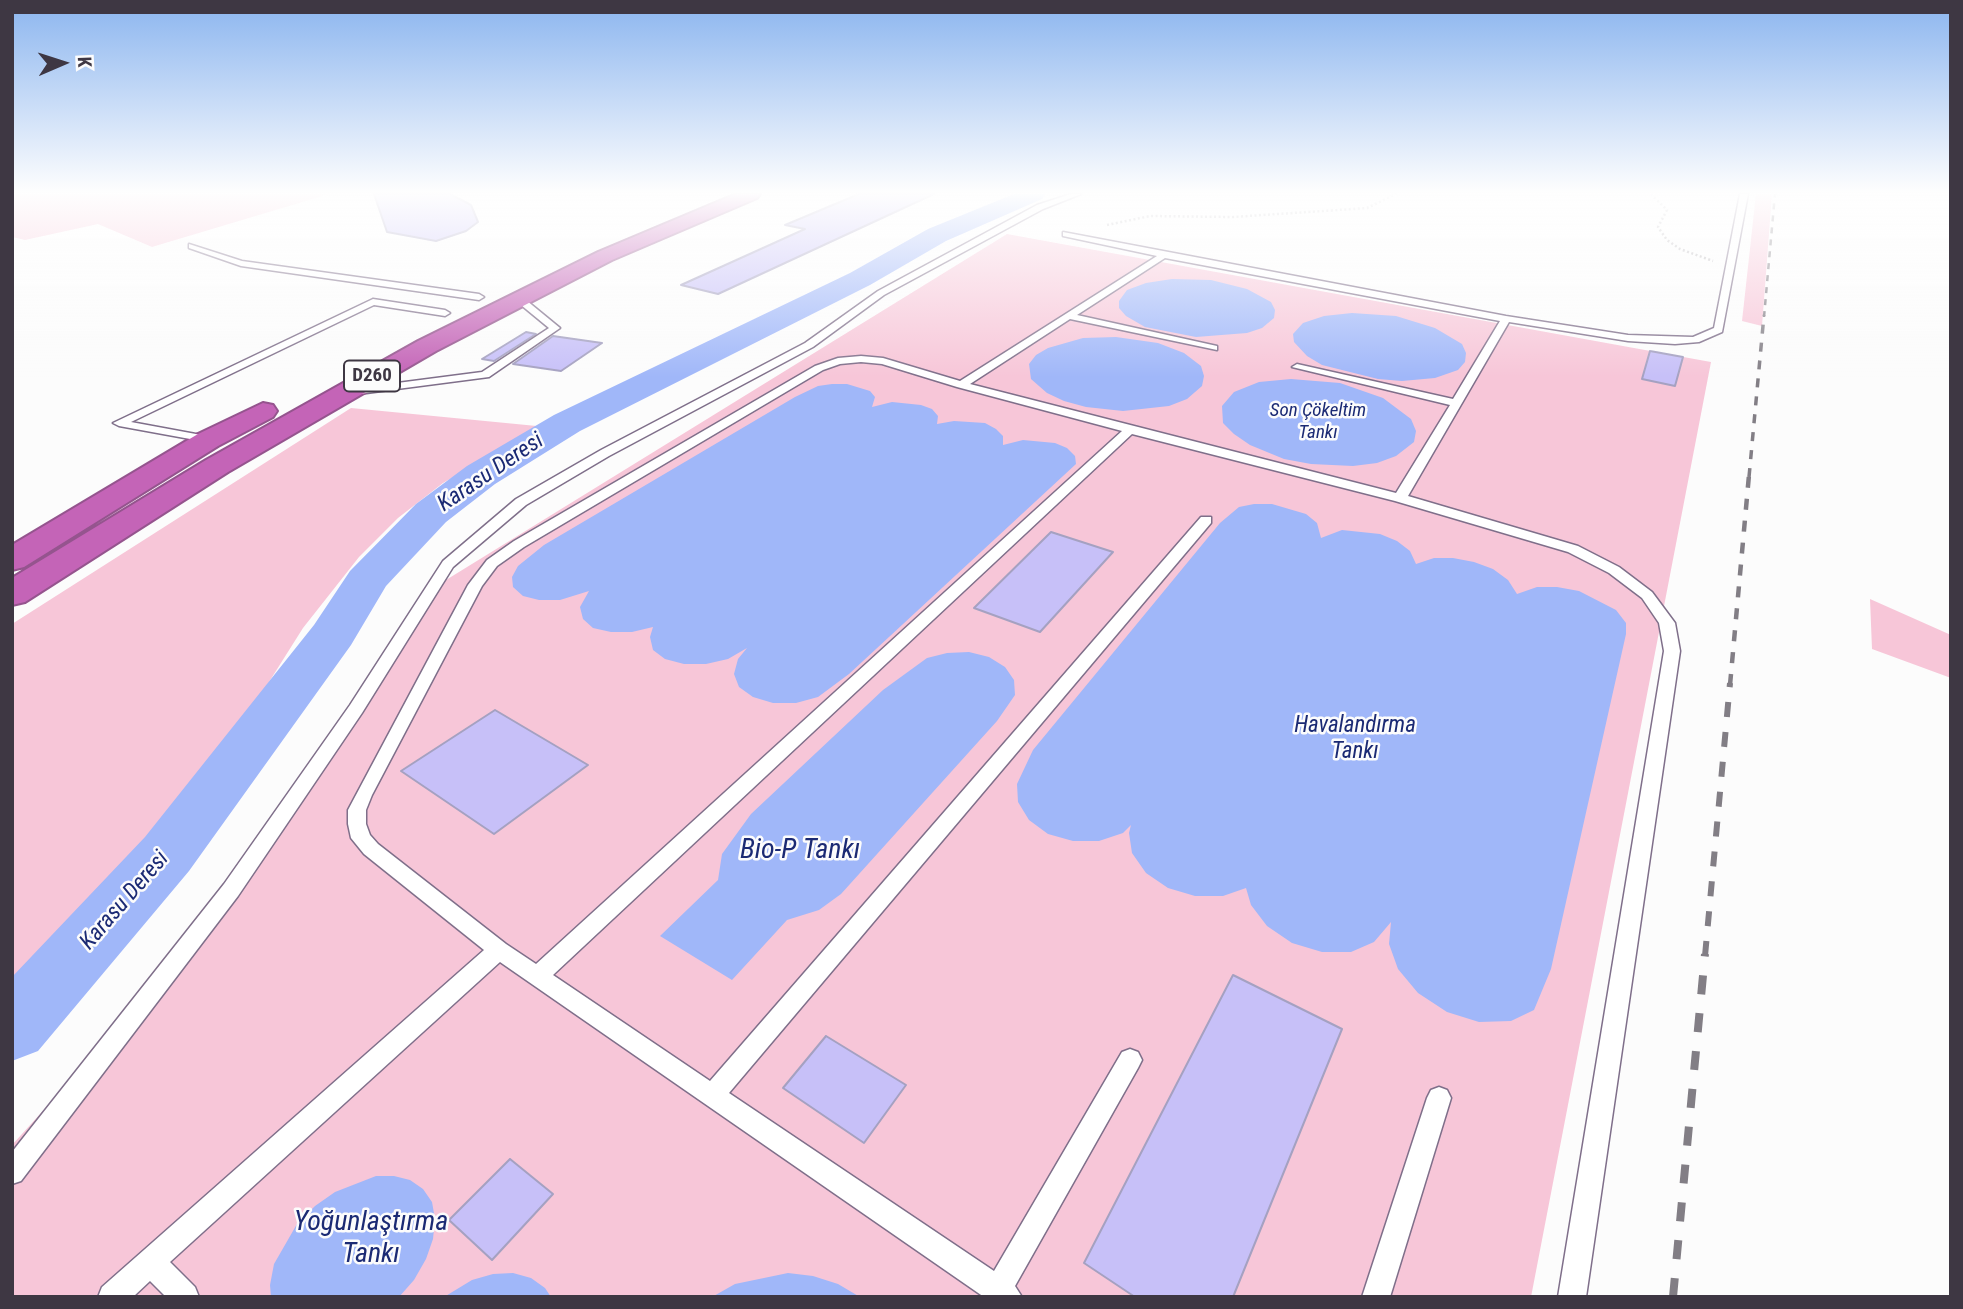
<!DOCTYPE html>
<html>
<head>
<meta charset="utf-8">
<style>
  body { margin:0 }
  #map { position:relative; width:1963px; height:1309px; overflow:hidden; background:#fcfcfc; font-family:"Roboto Condensed",sans-serif }
  canvas { display:block }
  .frame { position:absolute; inset:0; border:14px solid #3e3743; pointer-events:none }
  .north { position:absolute; left:28px; top:28px; width:70px; height:70px; -webkit-text-stroke:5px #fcfcfc; paint-order:stroke; rotate:87deg; font-size:19px; font-weight:700; line-height:28px; text-align:center; color:#3e3743 }
  .north::after { content:''; display:block; margin:auto; width:24px; height:32px; background:#3e3743; clip-path:polygon(50% 0,100% 100%,50% 72%,0 100%) }
</style>
</head>
<body>
<div id="map">
<canvas width="1963" height="1309"></canvas>
<div class="frame"></div>
<div class="north">K</div>
</div>
<script>
const ctx = document.querySelector('canvas').getContext('2d');
ctx.lineJoin = 'round';
function fillPath(path, color) {
  ctx.fillStyle = color;
  ctx.fill(path, 'evenodd');
}
function shape(rows) {
  const path = new Path2D();
  for (const r of rows) {
    path.moveTo(r[0], r[1]);
    for (let i = 2; i < r.length; i += 2) path.lineTo(r[i], r[i + 1]);
  }
  return path;
}
function strokePath(path, color, width, dash) {
  ctx.strokeStyle = color;
  ctx.lineWidth = width;
  ctx.lineCap = dash ? 'butt' : 'round';
  ctx.setLineDash(dash || []);
  ctx.stroke(path);
}
function label(font, color, halo, rows, align = 'center') {
  ctx.font = font + ' "Roboto Condensed",sans-serif';
  ctx.lineWidth = 5;
  ctx.setLineDash([]);
  ctx.textBaseline = 'middle';
  ctx.strokeStyle = halo;
  ctx.fillStyle = color;
  for (const [text, x, y, turn = 0] of rows) {
    ctx.save();
    ctx.translate(x, y);
    ctx.rotate((+turn || 0) * Math.PI / 180);
    ctx.textAlign = isNaN(turn) ? turn : align;
    if (halo) ctx.strokeText(text, 0, 0);
    ctx.fillText(text, 0, 0);
    ctx.restore();
  }
}
const green = shape([
  [12,194,329,194,152,247,98,224,25,240,12,237],
  [1756,194,1772,194,1762,326,1742,321],
  [1007,234,1711,362,1531,1297,12,1297,12,1145,154,988,446,580],
  [351,408,547,427,494,453,443,483,398,518,359,557,303,628,245,720,159,847,89,937,12,1029,12,624],
  [1870,599,1951,635,1951,678,1872,649]
]);
const water = shape([
  [1172,279,1211,280,1247,289,1271,302,1275,310,1274,318,1262,328,1247,333,1196,337,1145,327,1126,316,1119,308,1119,301,1127,290,1146,283],
  [1352,313,1396,316,1435,328,1462,344,1466,353,1465,362,1458,370,1435,378,1402,381,1378,379,1322,365,1307,356,1294,342,1293,334,1303,323,1324,316],
  [1116,337,1158,343,1184,353,1201,366,1204,376,1202,386,1187,399,1169,406,1123,411,1086,407,1064,401,1047,393,1031,379,1029,364,1036,355,1048,348,1083,338],
  [1291,379,1340,383,1383,398,1411,419,1416,431,1414,442,1396,456,1377,463,1353,466,1311,464,1284,459,1250,445,1234,434,1223,423,1222,406,1234,392,1259,382],
  [832,384,847,384,870,391,875,397,872,407,892,402,921,405,932,409,938,416,937,424,954,421,985,423,996,429,1003,436,1003,445,1023,440,1055,443,1067,448,1075,456,1076,464,849,674,818,697,796,703,773,703,753,697,739,687,734,674,738,659,747,648,728,659,706,664,684,664,665,659,653,650,650,637,653,627,632,632,611,632,593,628,583,619,580,607,589,591,560,600,539,600,523,596,513,587,512,577,518,566,544,545,795,397,818,386],
  [1254,504,1272,504,1306,514,1317,523,1321,538,1342,530,1380,534,1397,541,1410,551,1416,564,1434,558,1453,558,1474,562,1493,569,1508,580,1517,594,1537,587,1557,587,1579,591,1616,610,1626,623,1626,634,1551,969,1534,1010,1511,1021,1479,1022,1447,1012,1418,993,1398,969,1389,944,1391,922,1374,942,1351,952,1322,952,1292,943,1267,926,1251,905,1246,888,1223,896,1195,896,1168,888,1146,873,1132,853,1129,833,1131,825,1123,833,1099,841,1073,841,1048,834,1029,820,1018,802,1017,784,1033,750,1220,523,1239,507],
  [969,652,989,657,1005,667,1014,680,1015,695,997,721,841,894,819,910,787,920,732,980,660,936,718,880,722,854,751,814,883,690,927,658,947,653],
  [376,1176,394,1176,410,1180,423,1189,432,1202,435,1219,433,1239,426,1259,414,1280,399,1297,271,1297,270,1285,274,1264,297,1224,315,1206,335,1192],
  [513,1273,531,1278,545,1288,551,1297,444,1297,472,1280,493,1274],
  [788,1273,813,1276,838,1284,860,1297,712,1297,735,1284]
]);
const river = shape([
  [1014,194,1046,194,1042,199,946,241,870,285,580,431,495,484,446,522,386,586,351,645,189,871,38,1051,12,1061,12,977,145,837,314,625,350,571,416,504,467,466,554,415,850,273,928,229,1014,194]
]);
const building = shape([
  [374,194,450,194,471,205,478,222,466,231,436,241,387,232,374,194],
  [859,194,934,194,718,294,681,285,805,229,785,225,859,194],
  [526,332,536,334,494,361,482,359,526,332],
  [553,336,602,343,561,371,513,364,553,336],
  [1650,351,1683,357,1675,386,1642,379,1650,351],
  [1051,532,1113,552,1040,632,974,608,1051,532],
  [495,710,588,765,494,834,401,771,495,710],
  [1233,975,1342,1029,1233,1297,1135,1297,1084,1263,1233,975],
  [826,1036,906,1085,864,1143,783,1088,826,1036],
  [510,1159,553,1194,492,1260,449,1220,510,1159]
]);
const path = shape([
  [1651,194,1667,210,1658,227,1667,240,1680,249,1713,261],
  [1107,225,1150,216,1233,217,1367,208,1396,194]
]);
const lane = shape([
  [1071,194,1081,194,1043,209,884,295,813,347,609,456,526,505,453,567,362,713,238,896,21,1181,12,1184,12,1152,224,884,350,705,443,561,516,499,601,450,805,343,878,291,1037,205,1071,194],
  [1740,194,1748,194,1722,332,1699,342,1675,344,1628,341,1509,322,1408,496,1578,546,1619,567,1652,592,1675,623,1680,651,1586,1297,1558,1297,1664,651,1659,623,1642,598,1609,573,1568,552,1395,501,1132,434,553,975,710,1081,1201,517,1211,517,1211,523,729,1093,994,1271,1122,1052,1130,1049,1138,1052,1142,1060,1138,1068,1015,1286,1022,1297,984,1297,500,962,170,1262,195,1287,199,1297,166,1297,150,1281,133,1297,98,1297,102,1287,484,950,364,854,351,838,348,824,348,810,468,585,487,560,514,541,815,366,838,358,861,356,883,358,960,381,1157,256,1063,236,1063,232,1506,316,1628,335,1693,337,1714,328,1740,194],
  [1165,258,1500,321,1453,399,1297,364,1292,367,1450,405,1396,493,970,384,1070,319,1217,350,1217,346,1077,315,1165,258],
  [861,362,882,364,957,387,1122,431,536,964,506,944,378,844,370,835,366,824,366,810,372,795,482,586,497,566,524,547,823,370,840,364,861,362],
  [189,244,242,261,479,294,484,297,479,300,241,266,189,248,189,244],
  [515,296,521,296,560,328,489,377,351,395,346,392,351,389,482,372,549,328,515,300,515,296],
  [373,299,445,310,450,313,445,316,374,305,131,422,212,437,212,443,119,426,113,423,373,299],
  [1439,1087,1447,1090,1451,1098,1390,1297,1362,1297,1427,1098,1431,1090,1439,1087]
]);
const highway = shape([
  [736,194,760,194,757,198,612,260,436,351,228,472,25,602,12,605,12,578,206,460,418,341,598,252,736,194],
  [263,403,273,405,277,411,273,417,218,446,24,567,12,570,12,545,198,434,263,403]
]);
const railFar4 = shape([
  [1764,317,1775,194]
]);
const railFar3 = shape([
  [1749,477,1764,315]
]);
const railFar2 = shape([
  [1730,685,1749,475]
]);
const railFar1 = shape([
  [1705,956,1730,683]
]);
const rail = shape([
  [1673,1297,1705,954]
]);
const shields = [
  [372,376,56]
];
const shieldNames = [
  ["D260",372,376]
];
const farWaternames = [
  ["Son Çökeltim",1318,411],
  ["Tankı",1318,433]
];
const waterNames = [
  ["Karasu Deresi",491,473,-34],
  ["Havalandırma",1355,726],
  ["Tankı",1355,752],
  ["Karasu Deresi",125,901,-49]
];
const nearWaternames = [
  ["Bio-P Tankı",800,851],
  ["Yoğunlaştırma",371,1223],
  ["Tankı",371,1255]
];
fillPath(green, '#f7c6d8');
fillPath(water, '#a0b7f9');
fillPath(river, '#a0b7f9');
fillPath(building, '#c7c0f8');
strokePath(building, '#a5a1c1', 2);
strokePath(lane, '#7f6f8a', 3);
strokePath(highway, '#95548e', 4);
strokePath(path, '#b9b7bb', 2.5, [2, 2.5]);
fillPath(lane, '#fff');
fillPath(highway, '#c464b7');
strokePath(railFar4, '#827e85', 2.5, [6, 6]);
strokePath(railFar3, '#827e85', 3.5, [9, 9]);
strokePath(railFar2, '#827e85', 4.5, [11, 11]);
strokePath(railFar1, '#827e85', 6, [15, 15]);
strokePath(rail, '#827e85', 8, [19, 19]);
const sky = ctx.createLinearGradient(0, 0, 0, 377);
sky.addColorStop(0, '#8bb5ef');
sky.addColorStop(0.51, '#fefefe');
sky.addColorStop(1, '#fefefe00');
ctx.fillStyle = sky;
ctx.fillRect(0, 0, 1963, 377);
for (const [x, y, w] of shields) {
  const box = new Path2D();
  box.roundRect(x - w / 2, y - 15.5, w, 31, 5);
  ctx.fillStyle = '#fcfcfc';
  ctx.fill(box);
  strokePath(box, '#3e3743', 2);
}
label('bold 19px', '#3e3743', null, shieldNames);
label('italic 19px', '#1b2a74', '#fcfcfc', farWaternames);
label('italic 23px', '#1b2a74', '#fcfcfc', waterNames);
label('italic 28px', '#1b2a74', '#fcfcfc', nearWaternames);
</script>
</body>
</html>
